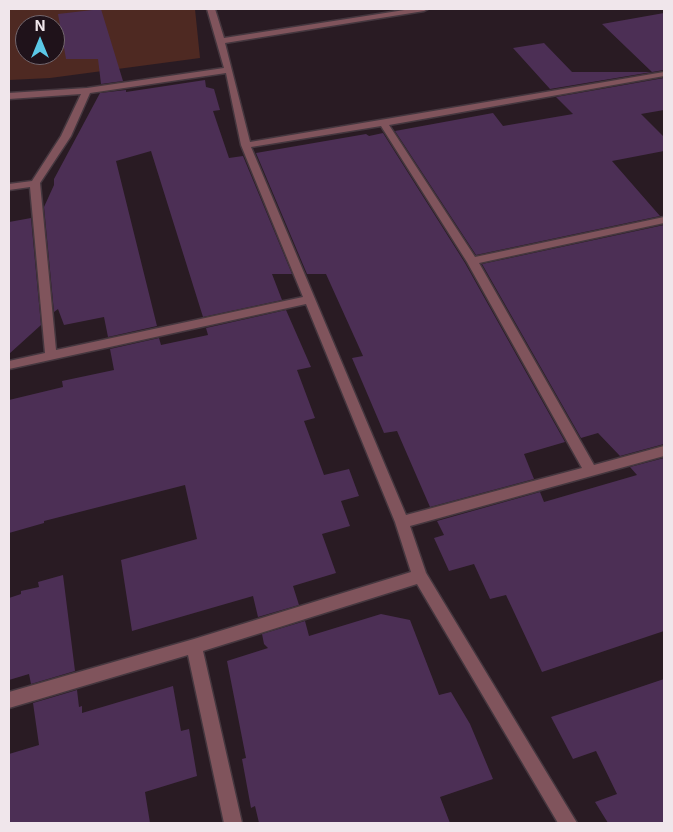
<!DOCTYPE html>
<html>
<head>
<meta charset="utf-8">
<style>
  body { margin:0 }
  #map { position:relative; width:673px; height:832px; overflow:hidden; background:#291b23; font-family:Inter,sans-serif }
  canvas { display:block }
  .frame { position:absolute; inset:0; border:10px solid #f0e6eb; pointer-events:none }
  .north { position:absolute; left:15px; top:15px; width:50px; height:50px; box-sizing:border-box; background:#1f121a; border:1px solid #73676e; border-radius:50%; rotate:0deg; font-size:14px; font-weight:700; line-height:20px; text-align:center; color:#f0e6eb }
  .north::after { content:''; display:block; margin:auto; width:18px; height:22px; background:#5bc8e7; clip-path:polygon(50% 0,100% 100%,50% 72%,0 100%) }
</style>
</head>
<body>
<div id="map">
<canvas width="673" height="832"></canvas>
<div class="frame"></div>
<div class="north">N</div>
</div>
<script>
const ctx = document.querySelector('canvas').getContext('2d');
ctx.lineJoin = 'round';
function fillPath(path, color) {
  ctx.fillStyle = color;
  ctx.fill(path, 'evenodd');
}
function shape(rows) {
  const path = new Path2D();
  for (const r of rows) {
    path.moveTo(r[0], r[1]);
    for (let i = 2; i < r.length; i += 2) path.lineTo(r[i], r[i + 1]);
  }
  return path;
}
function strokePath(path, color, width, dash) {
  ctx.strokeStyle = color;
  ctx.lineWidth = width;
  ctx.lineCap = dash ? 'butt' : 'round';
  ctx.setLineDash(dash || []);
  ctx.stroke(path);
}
const green = shape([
  [9,9,195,9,200,58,50,78,9,80],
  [25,25,55,25,55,55,25,55]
]);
const building = shape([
  [101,9,123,81,101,84,98,59,66,59,58,14],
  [664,13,664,70,550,89,513,48,544,43,572,72,652,72,602,24],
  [664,78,664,110,641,114,664,137,664,151,612,161,660,216,476,255,395,131,493,113,503,126,573,114,556,97],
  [205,80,206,87,214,89,220,110,213,111,229,158,243,156,292,274,272,274,282,300,203,317,151,151,116,161,157,326,108,337,104,317,64,325,58,309,54,312,44,207,54,185,54,179,100,93,126,90,126,92],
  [383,133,465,263,565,442,524,454,534,479,430,507,397,431,384,433,352,358,363,356,326,274,307,274,256,153,366,134,369,136],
  [31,218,41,325,9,354,9,222],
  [664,225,664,444,620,456,598,433,581,438,482,264],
  [286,310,311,367,297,370,315,418,304,421,324,475,349,469,359,496,341,501,350,526,322,534,336,573,293,586,299,605,258,617,253,596,132,631,121,560,197,539,185,485,44,521,44,523,9,533,9,400,63,387,62,381,114,370,110,349,159,338,161,345,208,335,206,328],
  [664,458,664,631,542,672,506,595,490,599,474,564,449,571,434,538,444,535,437,521,540,492,544,502,637,475,630,467],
  [63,575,75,671,31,684,29,674,9,680,9,598,21,594,21,591,39,587,38,582],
  [381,614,410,620,439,695,451,692,470,724,493,779,440,797,450,823,259,823,255,806,251,808,242,759,246,758,227,661,268,648,264,644,262,634,305,621,309,636],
  [664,679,664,823,608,823,595,802,617,794,596,751,573,759,551,717],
  [173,686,181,731,189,729,197,776,145,792,150,823,9,823,9,754,39,745,33,703,77,690,79,707,82,706,82,713]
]);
const minor = shape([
  [207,9,215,9,224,38,411,9,428,9,424,11,225,43,250,142,664,72,664,76,389,125,475,257,664,217,664,223,479,263,594,465,664,446,664,456,410,526,426,573,577,823,558,823,417,584,203,651,242,823,224,823,188,655,9,708,9,692,194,639,411,572,395,522,306,304,9,369,9,361,45,353,30,187,9,190,9,184,32,181,61,136,81,94,9,99,9,93,87,88,224,68,207,9],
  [226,73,241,145,303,297,56,350,40,183,71,136,90,93,226,73],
  [381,126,467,262,582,468,406,515,251,147,381,126]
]);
fillPath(green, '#4e2922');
fillPath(building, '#4c2f55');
strokePath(minor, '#45373f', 3);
fillPath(minor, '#80545c');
</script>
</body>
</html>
